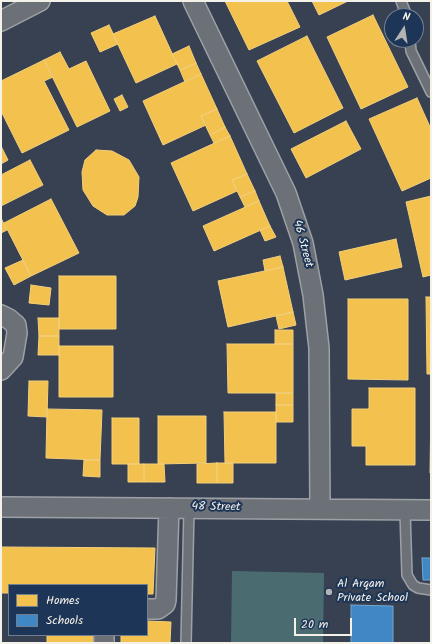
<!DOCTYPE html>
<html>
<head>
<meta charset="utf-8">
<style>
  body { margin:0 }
  #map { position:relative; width:432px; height:644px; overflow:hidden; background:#374151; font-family:Kalam,sans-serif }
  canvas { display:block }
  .frame { position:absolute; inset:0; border:2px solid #f4f1e8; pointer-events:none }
  .legend { position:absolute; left:8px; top:584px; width:140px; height:52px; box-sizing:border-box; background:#1d3557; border:1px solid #738091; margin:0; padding:5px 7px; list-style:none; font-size:12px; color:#f4f1e8 }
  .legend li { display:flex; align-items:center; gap:8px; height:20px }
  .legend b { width:20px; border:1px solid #738091 }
  .north { position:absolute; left:384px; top:8px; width:40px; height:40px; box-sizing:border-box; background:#1d3557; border:1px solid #738091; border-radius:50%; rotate:12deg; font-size:11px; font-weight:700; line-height:16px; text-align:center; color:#f4f1e8 }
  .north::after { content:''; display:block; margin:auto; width:14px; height:18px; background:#b2b3b3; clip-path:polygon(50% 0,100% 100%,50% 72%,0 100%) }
  .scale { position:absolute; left:294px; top:618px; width:58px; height:18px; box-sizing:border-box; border:2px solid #f4f1e8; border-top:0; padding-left:5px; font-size:12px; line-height:14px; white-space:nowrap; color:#f4f1e8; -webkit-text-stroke:3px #1d3557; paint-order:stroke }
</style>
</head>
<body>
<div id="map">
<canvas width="432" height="644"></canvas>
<div class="frame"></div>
<ul class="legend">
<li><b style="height:11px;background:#f2c14e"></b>Homes</li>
<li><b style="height:11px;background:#3f88c5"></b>Schools</li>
</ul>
<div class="north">N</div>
<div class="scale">20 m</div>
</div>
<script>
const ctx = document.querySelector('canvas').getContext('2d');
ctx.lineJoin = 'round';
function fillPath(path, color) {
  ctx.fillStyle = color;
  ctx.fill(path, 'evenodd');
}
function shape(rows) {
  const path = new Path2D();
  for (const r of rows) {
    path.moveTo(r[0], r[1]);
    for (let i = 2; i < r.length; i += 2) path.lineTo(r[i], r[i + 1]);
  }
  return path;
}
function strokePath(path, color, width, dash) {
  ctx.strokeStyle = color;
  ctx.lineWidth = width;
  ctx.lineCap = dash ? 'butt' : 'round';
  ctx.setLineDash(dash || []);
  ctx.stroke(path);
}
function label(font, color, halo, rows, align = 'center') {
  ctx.font = font + ' Kalam,sans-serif';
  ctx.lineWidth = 4;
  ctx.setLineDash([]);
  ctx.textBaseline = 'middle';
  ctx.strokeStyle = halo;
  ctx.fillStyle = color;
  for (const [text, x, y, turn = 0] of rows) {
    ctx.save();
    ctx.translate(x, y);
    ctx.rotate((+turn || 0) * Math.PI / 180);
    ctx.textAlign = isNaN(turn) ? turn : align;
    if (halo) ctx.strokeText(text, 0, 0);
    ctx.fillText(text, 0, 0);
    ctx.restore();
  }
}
const green = shape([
  [232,571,324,573,323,643,231,643]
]);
const homes = shape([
  [225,1,287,1,300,27,249,50,225,1],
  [312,1,348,1,319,15,312,1],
  [373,15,408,87,361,109,327,37,373,15],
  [155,16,177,64,136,83,113,34,155,16],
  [109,25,118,44,100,52,91,33,109,25],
  [307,36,343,108,294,133,257,61,307,36],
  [189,46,196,63,180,70,172,54,189,46],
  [60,52,69,69,86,61,110,111,77,127,44,60,60,52],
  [44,60,53,77,44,81,69,130,22,153,1,111,1,81,44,60],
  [196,63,201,74,185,82,180,70,196,63],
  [201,74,217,109,201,116,206,125,163,145,143,101,201,74],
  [122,95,128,107,120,111,114,99,122,95],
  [417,98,431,129,431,178,402,191,369,119,417,98],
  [217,109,225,127,210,135,201,116,217,109],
  [346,121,361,149,306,178,291,149,346,121],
  [225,127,230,136,214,143,210,135,225,127],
  [230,136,247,174,232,180,237,191,193,211,171,163,230,136],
  [1,146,8,160,1,164,1,146],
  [96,150,112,151,129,160,139,177,138,197,135,206,124,215,107,215,93,206,83,190,82,172,85,160,96,150],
  [30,160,43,185,1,206,1,175,30,160],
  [247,174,255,191,240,197,232,180,247,174],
  [255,191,259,201,245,207,240,197,255,191],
  [431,196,431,275,423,277,406,202,431,196],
  [51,199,79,253,31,276,4,223,51,199],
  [259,201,270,226,214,251,203,226,259,201],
  [1,218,7,230,1,233,1,218],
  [270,226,276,237,265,241,260,230,270,226],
  [396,239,402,267,345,280,339,252,396,239],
  [280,256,283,267,265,271,263,260,280,256],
  [23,260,31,276,14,285,5,268,23,260],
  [283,267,293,312,228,327,218,281,283,267],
  [59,276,116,276,116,329,59,329,59,276],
  [31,285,51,288,49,305,29,303,31,285],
  [426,297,431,297,431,374,427,374,426,297],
  [348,299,408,299,408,380,348,379,348,299],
  [293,312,296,325,279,329,276,316,293,312],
  [38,318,59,318,59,336,39,336,38,318],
  [275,330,293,330,293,344,275,344,275,330],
  [39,336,59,336,59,355,38,355,39,336],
  [227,344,293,344,293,393,228,393,227,344],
  [59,346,113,346,113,397,59,397,59,346],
  [29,381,48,381,47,417,28,416,29,381],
  [369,388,415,388,415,465,366,465,366,446,352,446,352,409,369,409,369,388],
  [276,393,293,393,293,405,276,405,276,393],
  [431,403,431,473,430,473,431,403],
  [276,405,293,405,293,422,276,422,276,405],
  [47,409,102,410,100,460,46,458,47,409],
  [224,412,276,412,276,463,225,463,224,412],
  [158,416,206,416,206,463,158,464,158,416],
  [112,418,139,418,139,464,112,464,112,418],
  [84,460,100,460,100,477,83,476,84,460],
  [217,463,217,483,197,483,197,464,217,463],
  [217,463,233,463,233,483,217,483,217,463],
  [128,464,144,464,144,482,128,482,128,464],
  [144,464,164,464,165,482,144,482,144,464],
  [1,547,155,548,153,594,147,594,147,585,9,585,9,593,1,593,1,547],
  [147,621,171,622,170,643,121,643,121,635,147,635,147,621],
  [47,635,94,635,94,643,47,643,47,635]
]);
const schools = shape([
  [422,558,431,558,431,580,423,580,422,558],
  [351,605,393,606,393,643,351,643,351,605]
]);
const lane = shape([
  [401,1,407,16],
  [410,40,411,51,431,92],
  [405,511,407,575,413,585,418,588,431,590],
  [186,643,189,508]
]);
const street = shape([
  [193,1,286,193,303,243,313,295,319,348,320,509],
  [1,21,40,1],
  [1,315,9,319,16,325,17,333,13,357,1,370],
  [1,507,431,510],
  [147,609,158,609,165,604,166,600,169,508],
  [104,643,104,635]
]);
const markers = [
  [329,592,4,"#b2b3b3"]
];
const streetNames = [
  ["46 Street",302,244,75],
  ["48 Street",216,508,1]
];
const poiNames = [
  ["Al Arqam",337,585],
  ["Private School",337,599]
];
fillPath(green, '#4a6c71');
fillPath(homes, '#f2c14e');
strokePath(homes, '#f3cf7c', 1);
fillPath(schools, '#3f88c5');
strokePath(schools, '#75a8d0', 1);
strokePath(lane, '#9da1a6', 12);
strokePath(street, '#9da1a6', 22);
strokePath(lane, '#6c7077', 9);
strokePath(street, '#6c7077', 19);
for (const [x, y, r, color] of markers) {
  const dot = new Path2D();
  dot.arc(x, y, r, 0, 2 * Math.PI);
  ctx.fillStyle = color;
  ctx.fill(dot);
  strokePath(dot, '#1d3557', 1.5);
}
label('12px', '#f4f1e8', '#1d3557', streetNames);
label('12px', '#f4f1e8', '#1d3557', poiNames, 'left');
</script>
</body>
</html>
